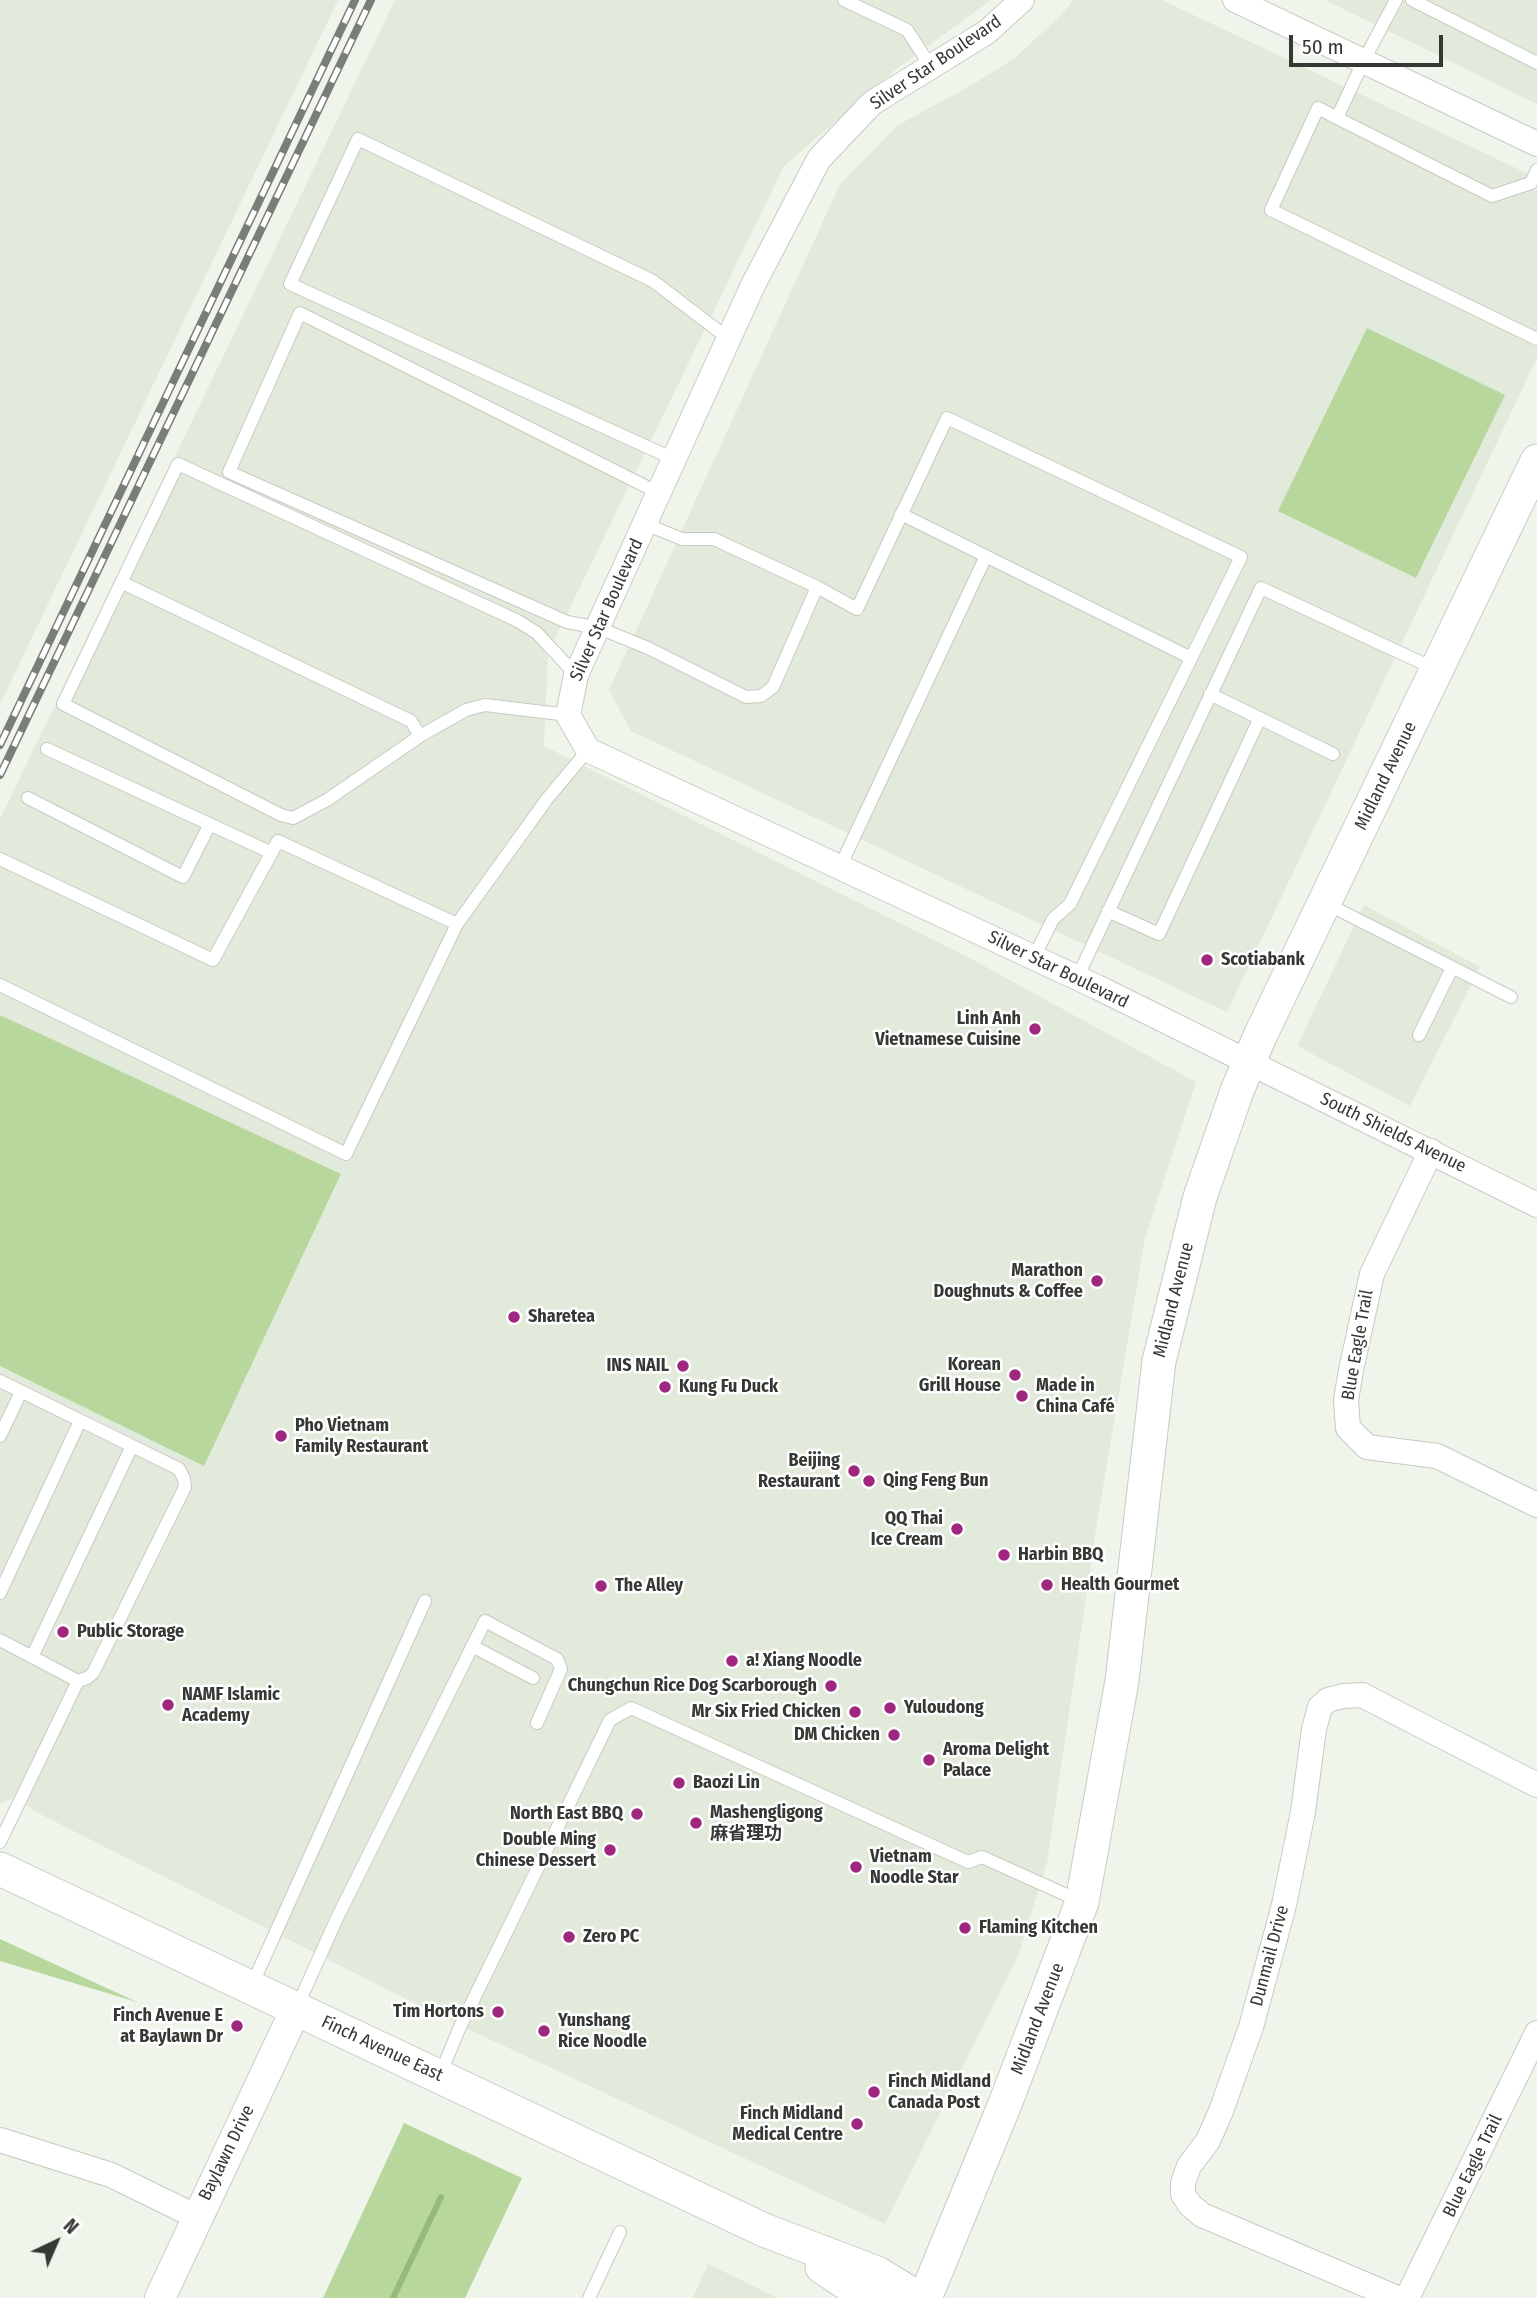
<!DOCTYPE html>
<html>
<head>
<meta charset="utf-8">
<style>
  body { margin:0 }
  #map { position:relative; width:1537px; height:2298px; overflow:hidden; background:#f0f5ec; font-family:"Fira Sans Condensed",sans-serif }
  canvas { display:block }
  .north { position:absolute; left:21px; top:2207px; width:70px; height:70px; -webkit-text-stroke:5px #fff; paint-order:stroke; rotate:44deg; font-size:19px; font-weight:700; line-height:28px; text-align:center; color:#363834 }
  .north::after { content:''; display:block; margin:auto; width:24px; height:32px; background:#363834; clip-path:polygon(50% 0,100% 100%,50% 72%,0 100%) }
  .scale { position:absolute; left:1289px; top:35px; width:154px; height:32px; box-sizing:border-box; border:4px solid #363834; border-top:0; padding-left:9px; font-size:21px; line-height:24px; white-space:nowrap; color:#363834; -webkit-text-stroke:5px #fff; paint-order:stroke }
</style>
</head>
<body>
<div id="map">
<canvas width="1537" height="2298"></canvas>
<div class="north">N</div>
<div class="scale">50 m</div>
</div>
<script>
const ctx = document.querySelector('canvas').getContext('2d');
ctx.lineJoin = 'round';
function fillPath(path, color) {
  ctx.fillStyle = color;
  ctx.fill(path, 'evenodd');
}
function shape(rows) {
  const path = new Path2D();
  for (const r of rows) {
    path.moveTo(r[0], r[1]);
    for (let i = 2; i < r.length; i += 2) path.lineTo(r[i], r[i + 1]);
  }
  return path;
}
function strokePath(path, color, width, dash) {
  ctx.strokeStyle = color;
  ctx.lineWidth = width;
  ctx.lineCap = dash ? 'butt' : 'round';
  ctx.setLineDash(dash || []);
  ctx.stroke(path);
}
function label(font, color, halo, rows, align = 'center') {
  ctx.font = font + ' "Fira Sans Condensed","Noto Sans SC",sans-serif';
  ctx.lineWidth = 5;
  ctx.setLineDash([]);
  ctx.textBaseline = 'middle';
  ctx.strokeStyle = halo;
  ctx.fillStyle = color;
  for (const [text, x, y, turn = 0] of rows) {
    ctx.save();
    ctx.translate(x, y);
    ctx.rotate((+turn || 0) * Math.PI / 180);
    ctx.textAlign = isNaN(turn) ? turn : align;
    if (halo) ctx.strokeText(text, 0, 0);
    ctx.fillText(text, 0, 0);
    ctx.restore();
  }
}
const built = shape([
  [0,0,338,0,0,704],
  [395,0,991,0,895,70,784,166,548,653,544,746,964,955,1196,1082,1145,1238,1096,1529,1047,1863,1018,1956,885,2224,440,2016,40,1814,14,1798,0,1803,0,1366,204,1465,341,1175,0,1015,0,819],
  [1073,0,1162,0,1537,178,1537,358,1227,1012,631,731,609,690,840,184,898,125,970,86,1015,58,1061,15],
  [1325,0,1537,0,1537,104],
  [1364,905,1480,967,1410,1106,1297,1046],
  [708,2264,778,2298,693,2298]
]);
const green = shape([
  [1367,328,1505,395,1416,578,1278,511],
  [0,1015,341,1174,204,1466,0,1366],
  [0,1939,137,2002,0,1961],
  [404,2123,522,2178,465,2298,323,2298]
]);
const stream = shape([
  [393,2298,441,2197]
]);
const service = shape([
  [844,0,907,30,931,67],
  [1396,0,1364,60,1337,118,1492,196,1531,183,1537,170],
  [1412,0,1537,63],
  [1337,118,1318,108,1271,210,1537,339],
  [676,460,290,284,358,139,653,281,729,339],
  [901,514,1191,658],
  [645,524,682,539,714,539,817,587,773,687,761,696,746,697,648,648,599,628,567,622,229,472,300,313,659,493],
  [123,583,411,721,420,736],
  [817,587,857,609,947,418,1241,557,1070,904,1053,919,1034,957],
  [1210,694,1333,754],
  [568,715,485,705,466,710,420,736,327,800,293,818,281,815,63,704,178,464,518,621,537,633,576,675],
  [47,749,272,853],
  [28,798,183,877,210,824],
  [0,859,213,960,278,841,457,924,547,799,588,750],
  [840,867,986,556],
  [1325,903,1511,997],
  [1108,911,1159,934,1260,718],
  [1077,978,1261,588,1435,669],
  [0,985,346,1154,457,924],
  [1419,1035,1452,968],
  [0,1381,179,1469,184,1479,185,1487,93,1673,87,1678,78,1681,0,1842],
  [0,1436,21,1392],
  [0,1593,80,1421],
  [0,1640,78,1681],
  [472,1646,533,1678],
  [32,1657,132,1446],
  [252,1985,425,1601],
  [297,2007,337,1918,485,1621,557,1659,561,1669,537,1723],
  [440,2075,459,2029,610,1720,631,1708,968,1862,982,1857,1082,1902],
  [589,2298,620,2232]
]);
const minor = shape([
  [1022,0,987,32,872,103,819,159,753,285,576,675,568,715,588,750,1097,987,1537,1205],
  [1235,0,1537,144],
  [1431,1151,1372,1274,1351,1370,1346,1400,1348,1428,1367,1447,1437,1456,1537,1505],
  [0,2140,111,2175,197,2217],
  [1397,2298,1202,2215,1190,2205,1183,2194,1183,2183,1189,2166,1208,2141,1221,2111,1251,2027,1284,1905,1303,1812,1314,1729,1320,1707,1328,1700,1343,1696,1362,1695,1537,1785],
  [1407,2298,1537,2033]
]);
const tertiary = shape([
  [160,2298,296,2009]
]);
const secondary = shape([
  [0,1869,764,2230,877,2273,918,2298],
  [822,2267,869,2298],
  [925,2298,1005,2104,1082,1902,1122,1681,1159,1361,1200,1197,1237,1091,1260,1036,1537,461]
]);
const rail = shape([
  [0,745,355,0],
  [0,775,371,0]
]);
const markers = [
  [1207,960,7,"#9f277f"],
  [1035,1029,7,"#9f277f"],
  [1097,1281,7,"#9f277f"],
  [514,1317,7,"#9f277f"],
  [683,1366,7,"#9f277f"],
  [1015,1375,7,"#9f277f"],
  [665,1387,7,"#9f277f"],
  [1022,1396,7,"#9f277f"],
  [281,1436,7,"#9f277f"],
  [854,1471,7,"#9f277f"],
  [869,1481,7,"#9f277f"],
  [957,1529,7,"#9f277f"],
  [1004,1555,7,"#9f277f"],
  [1047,1585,7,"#9f277f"],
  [601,1586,7,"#9f277f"],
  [63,1632,7,"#9f277f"],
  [732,1661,7,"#9f277f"],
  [831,1686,7,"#9f277f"],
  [168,1705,7,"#9f277f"],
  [890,1708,7,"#9f277f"],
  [855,1712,7,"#9f277f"],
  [894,1735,7,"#9f277f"],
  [929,1760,7,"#9f277f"],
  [679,1783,7,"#9f277f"],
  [637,1814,7,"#9f277f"],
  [696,1823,7,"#9f277f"],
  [610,1850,7,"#9f277f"],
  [856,1867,7,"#9f277f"],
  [965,1928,7,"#9f277f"],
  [569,1937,7,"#9f277f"],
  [498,2012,7,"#9f277f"],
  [237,2026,7,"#9f277f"],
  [544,2031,7,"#9f277f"],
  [874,2092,7,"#9f277f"],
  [857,2124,7,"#9f277f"]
];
const streetNames = [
  ["Silver Star Boulevard",936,63,-34],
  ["Silver Star Boulevard",607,610,-66],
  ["Midland Avenue",1386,776,-64],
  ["Silver Star Boulevard",1058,970,26],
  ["South Shields Avenue",1393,1133,26],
  ["Midland Avenue",1174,1300,-76],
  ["Blue Eagle Trail",1358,1345,-80],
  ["Dunmail Drive",1270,1956,-75],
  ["Midland Avenue",1038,2019,-69],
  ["Finch Avenue East",382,2049,25],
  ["Baylawn Drive",227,2153,-64],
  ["Blue Eagle Trail",1473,2166,-64]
];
const poiNames = [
  ["Scotiabank",1221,960],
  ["Linh Anh",1021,1019,"right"],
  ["Vietnamese Cuisine",1021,1040,"right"],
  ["Marathon",1083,1271,"right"],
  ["Doughnuts & Coffee",1083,1292,"right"],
  ["Sharetea",528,1317],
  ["Korean",1001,1365,"right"],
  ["Grill House",1001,1386,"right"],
  ["INS NAIL",669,1366,"right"],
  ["Made in",1036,1386],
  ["China Café",1036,1407],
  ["Kung Fu Duck",679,1387],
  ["Pho Vietnam",295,1426],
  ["Family Restaurant",295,1447],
  ["Beijing",840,1461,"right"],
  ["Restaurant",840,1482,"right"],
  ["Qing Feng Bun",883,1481],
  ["QQ Thai",943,1519,"right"],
  ["Ice Cream",943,1540,"right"],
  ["Harbin BBQ",1018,1555],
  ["Health Gourmet",1061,1585],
  ["The Alley",615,1586],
  ["Public Storage",77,1632],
  ["a! Xiang Noodle",746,1661],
  ["Chungchun Rice Dog Scarborough",817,1686,"right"],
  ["NAMF Islamic",182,1695],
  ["Academy",182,1716],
  ["Yuloudong",904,1708],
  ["Mr Six Fried Chicken",841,1712,"right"],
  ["DM Chicken",880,1735,"right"],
  ["Aroma Delight",943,1750],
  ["Palace",943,1771],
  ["Baozi Lin",693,1783],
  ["Mashengligong",710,1813],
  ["麻省理功",710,1834],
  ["North East BBQ",623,1814,"right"],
  ["Double Ming",596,1840,"right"],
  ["Chinese Dessert",596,1861,"right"],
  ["Vietnam",870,1857],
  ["Noodle Star",870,1878],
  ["Flaming Kitchen",979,1928],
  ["Zero PC",583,1937],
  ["Tim Hortons",484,2012,"right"],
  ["Finch Avenue E",223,2016,"right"],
  ["at Baylawn Dr",223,2037,"right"],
  ["Yunshang",558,2021],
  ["Rice Noodle",558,2042],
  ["Finch Midland",888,2082],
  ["Canada Post",888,2103],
  ["Finch Midland",843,2114,"right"],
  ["Medical Centre",843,2135,"right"]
];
fillPath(built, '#e2eadb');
fillPath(green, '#b8d79d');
strokePath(stream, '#96ba77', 6);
strokePath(service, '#c6cbc2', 14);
strokePath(minor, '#c6cbc2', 26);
strokePath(tertiary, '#c6cbc2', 32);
strokePath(secondary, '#c6cbc2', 35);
strokePath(service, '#fff', 12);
strokePath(minor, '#fff', 24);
strokePath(tertiary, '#fff', 30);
strokePath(secondary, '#fff', 33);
strokePath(rail, '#7b7e78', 8);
strokePath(rail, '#fff', 5, [16]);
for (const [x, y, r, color] of markers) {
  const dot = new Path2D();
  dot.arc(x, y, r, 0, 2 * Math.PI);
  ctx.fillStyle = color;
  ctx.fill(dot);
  strokePath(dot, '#fff', 2.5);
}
label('18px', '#363834', '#fff', streetNames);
label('bold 18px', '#363834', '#fff', poiNames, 'left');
</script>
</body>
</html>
